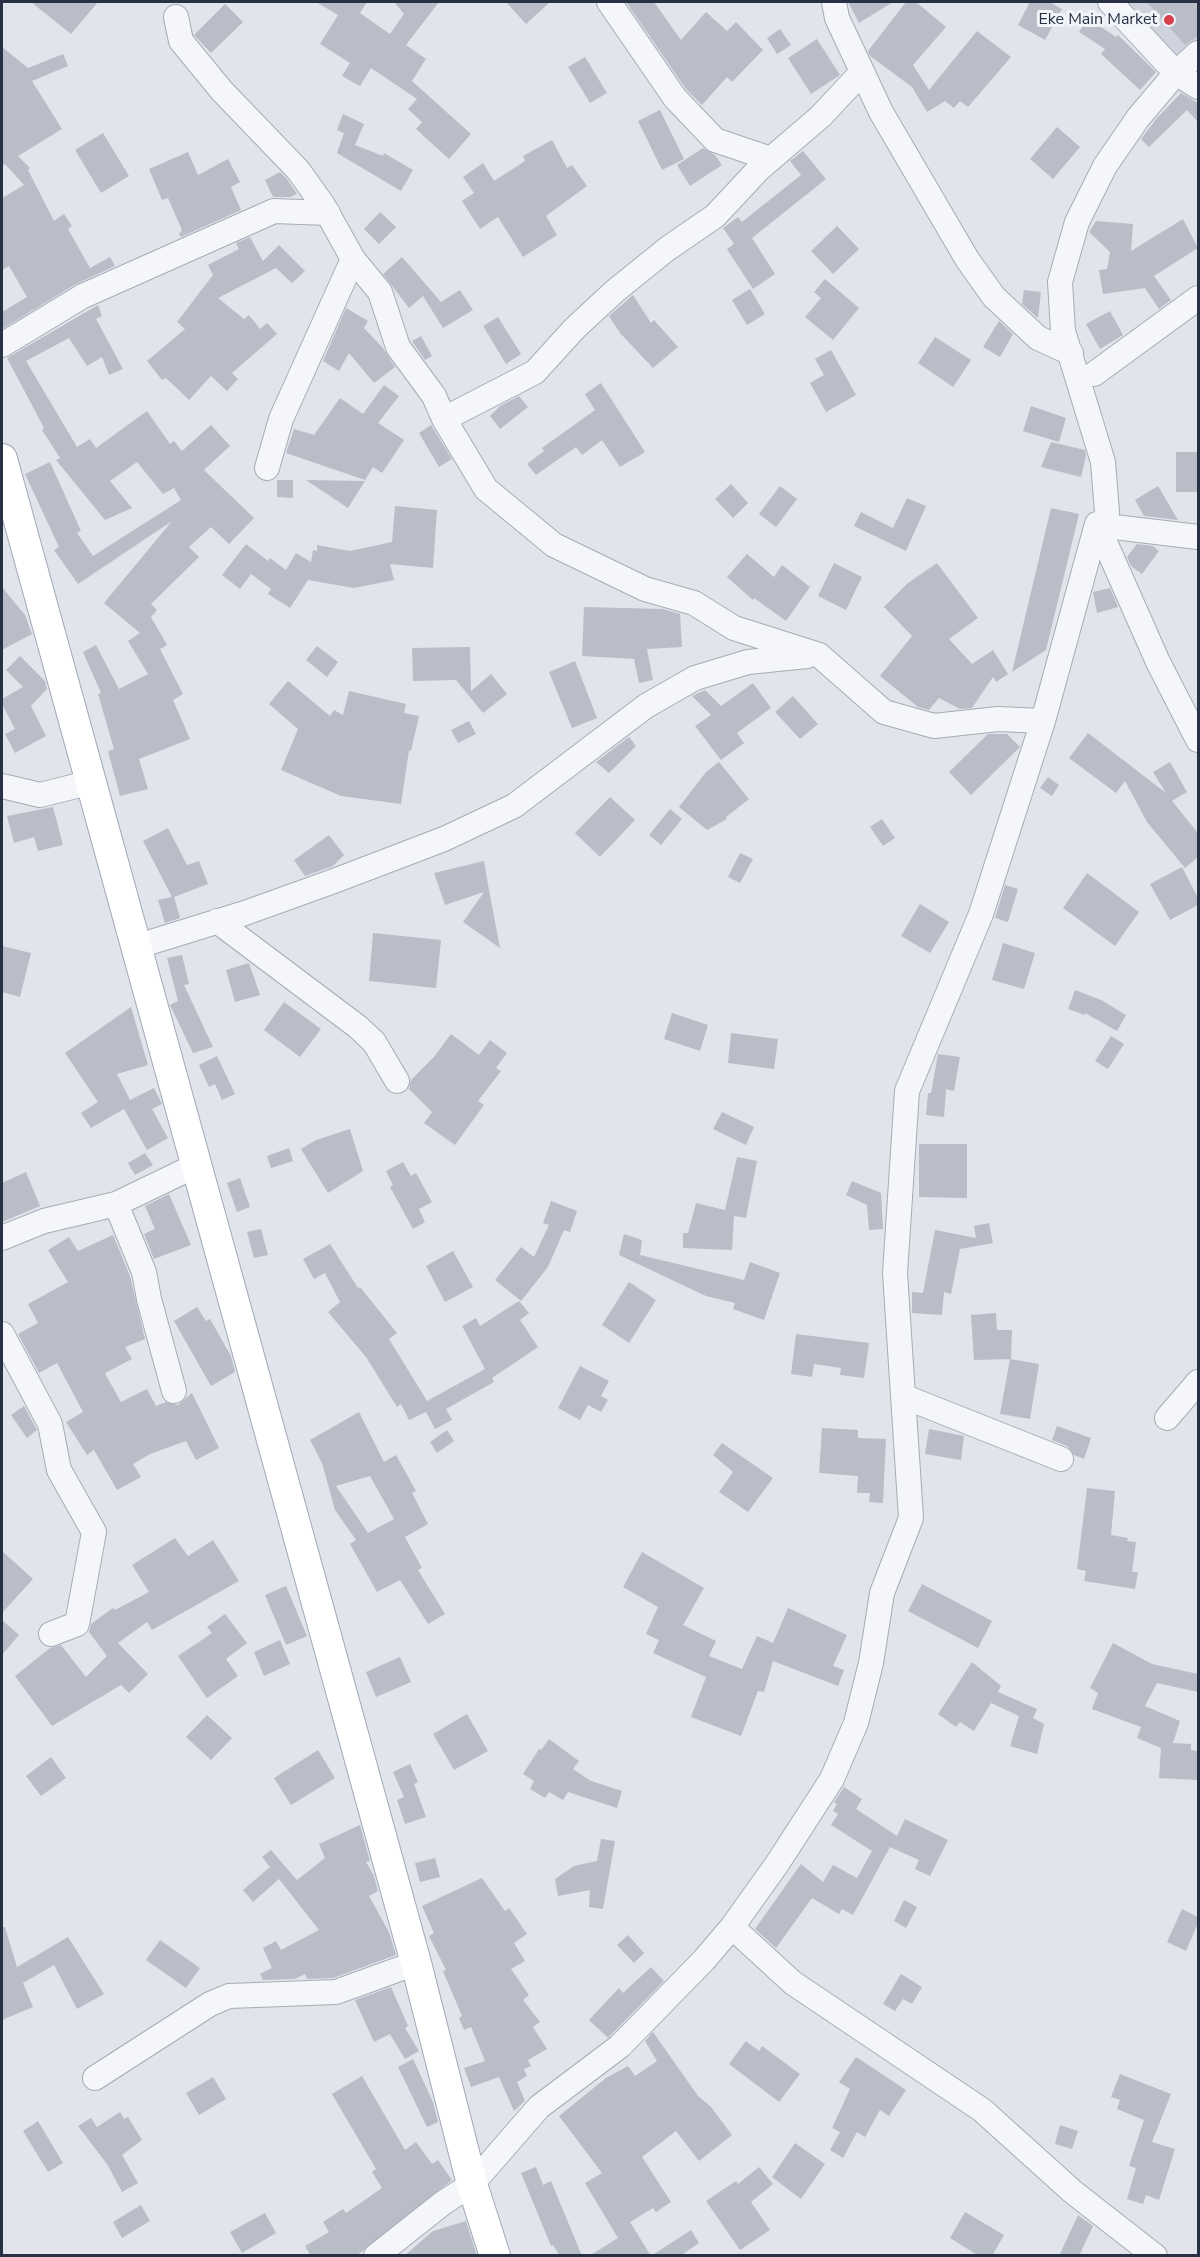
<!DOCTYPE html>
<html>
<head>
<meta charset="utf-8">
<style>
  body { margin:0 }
  #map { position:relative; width:1200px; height:2257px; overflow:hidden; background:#e1e4eb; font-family:"Nunito Sans",sans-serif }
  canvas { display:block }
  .frame { position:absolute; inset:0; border:3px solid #283143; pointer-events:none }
</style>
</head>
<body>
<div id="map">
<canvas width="1200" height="2257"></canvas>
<div class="frame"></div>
</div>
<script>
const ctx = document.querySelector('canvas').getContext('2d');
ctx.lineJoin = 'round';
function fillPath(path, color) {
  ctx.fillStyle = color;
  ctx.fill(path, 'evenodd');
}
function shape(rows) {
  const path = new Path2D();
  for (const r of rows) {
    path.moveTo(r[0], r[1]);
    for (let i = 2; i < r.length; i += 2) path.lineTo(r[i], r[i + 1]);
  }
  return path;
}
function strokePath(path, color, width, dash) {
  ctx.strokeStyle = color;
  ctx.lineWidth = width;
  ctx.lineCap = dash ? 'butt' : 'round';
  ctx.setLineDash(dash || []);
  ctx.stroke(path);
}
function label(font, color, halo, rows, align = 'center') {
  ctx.font = font + ' "Nunito Sans",sans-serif';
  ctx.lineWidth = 6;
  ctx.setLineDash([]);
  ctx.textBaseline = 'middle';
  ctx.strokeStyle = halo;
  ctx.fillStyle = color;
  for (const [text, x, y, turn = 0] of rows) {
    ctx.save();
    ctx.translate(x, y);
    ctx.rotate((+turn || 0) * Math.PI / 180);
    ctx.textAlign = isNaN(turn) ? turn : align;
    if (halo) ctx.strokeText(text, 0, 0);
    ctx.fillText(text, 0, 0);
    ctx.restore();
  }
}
const built = shape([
  [1124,2,1198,2,1198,39,1175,59]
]);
const building = shape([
  [31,2,98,2,71,34],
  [316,2,367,2,360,13,390,34,404,14,394,2,439,2,406,45,426,59,412,81,471,134,449,159,416,129,422,122,408,109,417,99,371,68,360,86,342,76,350,63,320,44,338,15],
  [506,2,550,2,526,24],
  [626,2,654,2,681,40,706,12,727,31,736,22,763,50,732,82,727,77,702,105,686,89],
  [848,2,893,2,859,23],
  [906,2,916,2,946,27,913,65,929,90,977,31,1011,57,968,107,960,101,954,108,945,101,927,112,912,87,870,56,868,51],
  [1030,2,1049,2,1062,9,1045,40,1018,25],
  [1147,2,1198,2,1198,36,1185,45],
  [225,4,243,22,211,53,194,35],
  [1088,18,1116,37,1118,35,1156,72,1140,90,1101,54,1105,49,1079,32],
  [780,29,791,45,777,54,767,38],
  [817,39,840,75,811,94,788,58],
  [2,47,28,68,63,54,68,66,32,81,62,129,18,156,30,168,28,170,54,221,64,214,72,226,68,229,90,268,110,257,115,266,76,284,2,329,2,312,27,297,9,266,2,270,2,198,24,185,5,164,2,166],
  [585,57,607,93,590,103,568,67],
  [1181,93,1198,103,1198,122,1187,110,1149,147,1141,139,1157,118],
  [660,110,684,159,662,170,638,121],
  [343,114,364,124,355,145,383,156,384,153,413,170,401,191,337,153,344,133,337,130],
  [1057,127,1080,147,1053,179,1030,159],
  [103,133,129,176,101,193,75,150],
  [552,140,567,168,572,165,587,186,546,216,557,235,523,257,498,217,480,229,462,201,474,193,463,177,483,163,494,181,525,161,523,156],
  [703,148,715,155,722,165,690,186,677,165],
  [803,151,826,179,752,238,775,274,753,289,727,249,734,244,723,228,738,217,742,222,801,175,790,161],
  [188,152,198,175,228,159,240,182,231,187,241,210,181,237,179,234,182,230,168,198,162,200,149,169],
  [280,172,287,179,297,194,290,197,273,197,265,180],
  [380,212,396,227,379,244,364,229],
  [1183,219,1198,248,1154,276,1171,300,1159,309,1145,288,1103,294,1099,270,1107,269,1110,252,1089,232,1096,221,1133,224,1131,251],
  [837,226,859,249,833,274,811,251],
  [250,237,263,261,279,245,305,271,292,283,276,268,218,298,244,319,249,315,260,329,267,323,277,334,232,373,238,379,227,391,211,376,189,400,166,378,162,380,147,361,185,329,177,322,213,275,208,265,239,249,236,243],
  [402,257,441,302,460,290,473,310,443,328,423,296,409,308,383,274],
  [825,279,859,308,833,340,805,317,821,298,814,292],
  [750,289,765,314,747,325,732,300],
  [1024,290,1041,292,1038,318,1022,304],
  [633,295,651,323,654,320,678,347,653,368,620,333,609,316],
  [98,305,102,316,96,319,123,369,109,375,102,357,87,366,69,338,26,361,77,447,90,439,96,448,147,411,170,444,174,441,182,451,211,425,230,446,204,470,254,518,229,544,211,527,189,547,199,557,151,604,157,610,151,617,167,645,160,649,183,694,173,700,190,739,139,759,148,789,120,796,108,751,114,749,98,694,101,693,83,652,96,645,119,689,148,674,128,641,140,633,104,603,172,521,78,584,54,550,59,547,25,474,50,462,81,531,77,533,93,556,181,500,174,488,163,494,137,462,110,481,132,508,105,520,56,460,60,458,42,430,44,428,7,358],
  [346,308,368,321,364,328,383,348,395,367,374,383,349,353,339,371,323,361],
  [1110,311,1123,335,1100,349,1086,324],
  [498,317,521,354,506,364,483,326],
  [999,321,1013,334,1000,357,983,347],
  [421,336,432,356,425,360,412,341],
  [935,337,971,360,953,387,918,363],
  [831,350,856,395,826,412,810,383,824,375,815,359],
  [601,383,645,452,620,467,602,440,582,455,576,447,536,475,527,464,544,451,542,448,595,410,585,394],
  [384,385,399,396,378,423,404,440,382,473,373,467,365,480,286,453,294,429,314,435,340,398,363,414],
  [519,396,528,407,500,429,490,416,500,406],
  [1031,406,1066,418,1059,442,1023,431],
  [431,425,452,459,439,467,419,433],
  [1051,442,1085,450,1086,456,1081,477,1041,467],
  [1176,452,1198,452,1198,492,1176,492],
  [277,480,293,480,293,498,277,497],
  [306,480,365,481,348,508],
  [731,484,748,503,733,518,715,499],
  [780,486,797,499,776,527,759,514],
  [1158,486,1178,520,1144,516,1135,500],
  [907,498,926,506,906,551,854,526,861,512,893,528],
  [395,506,437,510,433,568,390,564,394,580,354,588,308,580,290,608,268,594,271,589,251,574,240,589,222,575,246,544,268,561,270,558,286,570,296,553,311,562,313,550,317,551,317,545,350,551,392,542],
  [1051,508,1079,514,1046,650,1012,672],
  [1137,544,1153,546,1159,551,1142,574,1131,566,1127,557],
  [747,554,774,577,782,565,810,587,786,621,754,598,753,600,727,577],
  [834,563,862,577,846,610,818,596],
  [937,563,978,618,949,639,972,664,993,650,1008,674,996,682,993,677,972,708,960,709,939,698,929,710,918,707,880,676,912,636,884,607,908,583],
  [2,587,25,615,32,634,2,650],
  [1110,588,1118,607,1097,613,1093,592],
  [584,607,663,609,680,614,682,647,647,649,653,680,639,683,634,659,582,656],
  [317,646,338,662,327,677,306,660],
  [470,647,471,691,491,674,507,694,483,713,456,680,413,681,412,648],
  [20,656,45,681,47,689,31,706,46,736,15,753,5,734,15,729,2,704,2,699,23,687,6,670],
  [575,661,597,718,572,728,549,672],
  [288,681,330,716,334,710,343,715,349,691,406,704,404,713,419,716,411,751,409,750,401,804,341,796,281,770,298,729,269,704],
  [753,683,771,708,737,733,744,743,721,760,695,726,711,715,692,696,705,690,721,706],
  [793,696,818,724,800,739,775,712],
  [469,721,476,734,458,743,451,730],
  [1088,733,1166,793,1153,772,1170,762,1187,792,1172,801,1198,833,1198,857,1185,868,1147,822,1125,781,1116,793,1069,758],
  [988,734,1007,734,1020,747,971,795,949,772],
  [629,737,636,746,609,773,596,762],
  [719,762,749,799,726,817,727,819,707,830,679,807,706,772],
  [1048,777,1059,785,1052,796,1040,788],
  [610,797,635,820,600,857,575,833],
  [53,807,63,845,38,851,34,837,14,843,7,816],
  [670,809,682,819,661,845,649,835],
  [882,819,895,838,883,846,870,827],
  [168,828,187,865,199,861,208,884,174,897,180,918,165,923,158,900,172,897,143,841],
  [329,835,344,855,333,866,305,876,294,860],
  [740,853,753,859,740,883,728,877],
  [484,861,489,890,500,948,463,922,484,892,445,905,434,873],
  [1182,867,1198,898,1198,905,1170,920,1150,884],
  [1087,873,1139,912,1115,946,1063,908],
  [1005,885,1018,889,1008,922,995,918],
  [920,904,949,922,930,953,901,936],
  [373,933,441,940,436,988,369,981],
  [1003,943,1035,953,1024,989,992,980],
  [2,946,31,953,20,997,2,992],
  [182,955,189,984,184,985,213,1047,193,1053,170,1005,178,1001,167,958],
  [249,963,260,995,235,1002,226,970],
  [1075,990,1101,1000,1126,1015,1117,1031,1085,1013,1085,1015,1068,1009],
  [284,1002,321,1029,300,1057,264,1030],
  [131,1007,148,1065,117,1074,130,1100,154,1088,162,1104,152,1109,168,1138,147,1150,124,1109,91,1128,81,1113,98,1102,65,1053],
  [672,1013,708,1025,700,1051,664,1039],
  [731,1033,778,1039,774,1069,728,1063],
  [451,1034,479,1055,490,1040,507,1053,496,1068,501,1071,478,1101,484,1105,455,1145,424,1123,432,1112,409,1089,411,1080,434,1057],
  [1111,1036,1124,1044,1108,1069,1095,1061],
  [938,1054,960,1057,954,1091,946,1089,944,1117,926,1115,928,1093,931,1093],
  [217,1056,235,1094,222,1100,215,1084,209,1087,199,1065],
  [722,1112,754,1127,746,1145,713,1129],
  [350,1129,363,1171,328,1193,301,1149,316,1140],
  [919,1144,967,1144,967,1198,919,1197],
  [289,1148,293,1161,271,1168,267,1156],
  [145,1153,153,1165,135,1175,128,1163],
  [737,1157,757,1161,746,1218,734,1216,732,1250,683,1248,683,1233,688,1233,696,1203,725,1210],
  [403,1162,411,1176,416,1173,432,1202,419,1209,425,1222,413,1229,390,1187,393,1185,386,1171],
  [26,1172,40,1206,2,1222,2,1183],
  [240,1178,250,1207,237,1212,227,1183],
  [852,1181,881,1193,883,1229,869,1230,867,1205,846,1195],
  [169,1194,191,1245,154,1259,144,1234,155,1229,145,1206],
  [551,1201,577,1211,570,1232,564,1230,548,1267,521,1301,495,1280,521,1247,534,1257,549,1225,543,1223],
  [989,1223,993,1243,960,1249,951,1294,944,1292,942,1315,912,1313,912,1292,923,1293,935,1230,976,1238,974,1226],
  [261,1229,268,1255,254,1258,247,1232],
  [624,1234,642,1240,640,1255,744,1280,750,1262,780,1273,764,1320,733,1309,735,1303,706,1296,619,1255],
  [113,1235,130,1276,145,1339,125,1347,132,1359,105,1373,107,1377,121,1402,147,1389,156,1406,166,1402,178,1405,192,1393,219,1448,196,1460,186,1441,150,1454,133,1464,141,1477,117,1490,94,1450,87,1455,66,1422,83,1412,57,1363,39,1373,18,1334,38,1323,28,1304,68,1282,48,1250,69,1237,78,1251],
  [330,1244,358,1288,360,1287,397,1333,389,1339,427,1401,485,1369,462,1326,476,1318,480,1326,519,1301,529,1313,520,1320,538,1347,492,1378,494,1382,446,1409,452,1420,435,1429,426,1412,409,1420,401,1404,397,1407,366,1357,328,1312,340,1302,325,1273,314,1279,303,1259],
  [453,1251,473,1287,445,1302,426,1266],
  [629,1282,656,1300,629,1343,602,1325],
  [197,1307,206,1321,210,1319,231,1356,235,1372,211,1386,174,1321],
  [996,1313,997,1330,1012,1330,1011,1359,974,1360,971,1315],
  [796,1334,869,1343,864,1378,840,1375,841,1368,814,1364,812,1377,791,1374],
  [1010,1359,1039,1364,1030,1419,1000,1414],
  [580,1366,609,1381,601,1396,608,1400,601,1412,588,1405,580,1420,558,1408],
  [24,1406,37,1430,27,1438,11,1415],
  [359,1412,384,1462,396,1455,416,1491,412,1493,428,1524,405,1537,422,1568,418,1570,445,1614,428,1624,400,1580,377,1592,350,1544,356,1540,335,1510,322,1463,310,1440],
  [370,1476,394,1519,368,1533,336,1486],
  [1057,1426,1091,1438,1084,1459,1074,1455,1067,1446,1052,1440],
  [822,1428,858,1430,858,1438,886,1439,883,1503,869,1502,870,1493,857,1493,858,1476,819,1473],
  [929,1429,964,1436,961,1460,925,1454],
  [447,1430,454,1441,437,1453,430,1442],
  [722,1443,773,1478,748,1512,719,1492,733,1472,713,1455],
  [1087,1488,1115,1491,1111,1535,1128,1538,1127,1541,1136,1542,1132,1572,1138,1572,1135,1589,1084,1581,1086,1571,1077,1569],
  [175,1538,188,1556,213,1540,239,1581,152,1630,147,1622,118,1643,148,1674,129,1693,121,1685,52,1726,15,1676,50,1648,61,1645,86,1677,107,1656,89,1632,91,1624,113,1608,115,1610,149,1592,132,1565],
  [2,1551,33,1579,2,1613],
  [642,1552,704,1588,683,1625,716,1641,709,1656,742,1669,757,1636,773,1643,788,1608,847,1635,833,1666,844,1670,838,1686,773,1661,764,1692,758,1691,741,1736,691,1717,706,1677,653,1653,659,1640,646,1634,658,1607,623,1587],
  [922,1584,992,1621,978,1648,908,1611],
  [286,1586,307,1636,286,1645,265,1595],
  [225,1614,247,1643,226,1659,238,1676,207,1698,178,1656,212,1633,207,1627],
  [2,1620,19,1635,2,1655],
  [280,1640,290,1664,264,1676,254,1652],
  [1113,1643,1152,1664,1198,1674,1198,1692,1157,1683,1145,1706,1180,1721,1173,1743,1191,1744,1191,1750,1198,1751,1198,1780,1159,1778,1161,1748,1137,1738,1141,1727,1092,1709,1098,1693,1090,1688],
  [400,1657,411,1682,376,1697,366,1672],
  [972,1662,1001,1686,998,1692,1037,1709,1033,1718,1044,1724,1037,1754,1010,1746,1019,1716,991,1703,974,1731,960,1722,956,1727,938,1714],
  [467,1714,488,1751,454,1770,433,1734],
  [207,1715,232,1738,211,1760,186,1737],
  [549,1739,579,1761,573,1769,591,1781,622,1791,617,1808,568,1792,563,1800,549,1792,545,1798,530,1789,534,1781,523,1774,539,1749,541,1750],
  [318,1750,335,1778,291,1805,274,1778],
  [51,1757,66,1778,41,1796,26,1776],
  [410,1764,418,1782,414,1784,426,1817,405,1824,397,1800,404,1797,393,1772],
  [844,1787,862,1799,856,1809,897,1836,905,1819,948,1840,930,1876,915,1869,919,1860,890,1847,853,1915,842,1909,839,1914,812,1898,776,1948,755,1929,801,1864,823,1882,833,1865,857,1878,872,1851,831,1825,838,1814,833,1811,837,1804,834,1802],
  [360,1825,370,1861,366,1862,374,1876,378,1891,369,1896,389,1932,396,1955,333,1978,307,1979,305,1974,295,1979,263,1980,260,1974,272,1968,263,1948,276,1941,281,1950,319,1930,279,1879,253,1902,243,1890,270,1867,262,1857,271,1850,297,1880,325,1858,319,1844],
  [601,1839,615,1841,603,1909,589,1907,590,1890,558,1896,555,1879,574,1866,597,1861],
  [435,1858,440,1877,420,1882,415,1863],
  [482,1878,505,1911,509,1908,527,1934,514,1943,525,1961,511,1969,529,1995,523,2000,540,2022,533,2027,547,2049,528,2060,531,2066,524,2069,527,2076,517,2082,525,2101,514,2111,499,2077,471,2087,464,2068,485,2061,471,2027,464,2030,459,2018,462,2016,443,1971,446,1970,429,1936,434,1933,422,1906],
  [904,1900,917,1907,906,1928,894,1921],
  [1182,1909,1198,1917,1198,1923,1186,1951,1167,1942],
  [2,1927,5,1927,17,1967,68,1937,104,1994,77,2009,54,1965,23,1983,33,2007,2,2020],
  [628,1935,644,1953,634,1963,617,1945],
  [160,1940,200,1968,186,1988,146,1960],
  [651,1967,664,1981,608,2038,589,2020,619,1988,623,1993],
  [901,1974,922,1987,912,2004,903,1999,895,2011,883,2004],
  [391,1987,408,2026,405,2028,419,2051,405,2059,390,2034,374,2042,355,2000],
  [653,2032,698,2096,711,2107,732,2135,699,2161,676,2131,642,2157,671,2202,656,2212,653,2208,630,2222,651,2256,589,2256,618,2238,585,2183,602,2173,559,2116,606,2078,628,2066,635,2076,657,2061,645,2041],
  [746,2041,759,2051,762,2046,800,2074,779,2102,729,2064],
  [856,2057,906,2090,889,2116,880,2110,865,2137,857,2132,843,2158,830,2150,840,2132,832,2128,850,2089,839,2082],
  [413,2059,433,2102,438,2122,427,2127,398,2067],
  [1120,2074,1171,2094,1152,2142,1175,2149,1159,2200,1146,2195,1143,2204,1127,2199,1136,2168,1129,2166,1144,2120,1117,2109,1120,2100,1111,2097],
  [362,2076,405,2150,416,2142,432,2164,438,2160,452,2180,356,2256,311,2256,305,2246,329,2232,323,2222,343,2209,346,2213,382,2188,372,2172,376,2169,332,2094],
  [213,2077,226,2099,199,2115,186,2093],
  [120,2112,124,2119,128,2117,142,2140,122,2155,138,2183,122,2192,107,2164,78,2126,91,2118,97,2127],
  [38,2121,63,2163,48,2172,23,2131],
  [1060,2125,1078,2131,1072,2149,1055,2144],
  [795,2143,825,2164,801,2199,772,2177],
  [536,2167,543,2185,551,2181,582,2256,560,2256,553,2245,551,2246,521,2173],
  [759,2167,773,2184,751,2202,770,2230,740,2250,706,2201,736,2181,738,2184],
  [141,2205,150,2221,122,2238,113,2222],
  [965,2212,1004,2235,992,2256,979,2256,950,2238],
  [265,2213,276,2233,242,2253,230,2232],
  [1078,2215,1093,2226,1079,2256,1059,2256],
  [466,2221,477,2256,404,2256,433,2231],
  [691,2230,699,2243,680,2256,651,2256]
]);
const minor = shape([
  [609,2,675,98,715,140,771,159],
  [834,2,837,18,881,112,967,259,994,297,1038,338,1071,353],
  [1110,2,1176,73,1198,87],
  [176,17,181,41,222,91,298,170,323,205,353,259,380,292,398,347,434,396,444,419,486,489,554,545,645,589,694,603,734,628,819,655,884,712,934,726,998,719,1043,721],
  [2,345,83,296,274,211,328,213],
  [1094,374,1198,298],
  [444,419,535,372,575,328,615,291,667,249,715,216,758,170,821,116,862,72],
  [267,468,281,419,353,259],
  [1097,524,1158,662,1198,740],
  [1106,526,1198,537],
  [2,786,40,795,88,783],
  [217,921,358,1027,374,1042,397,1081],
  [135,947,245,913,334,881,444,839,514,806,646,706,695,678,748,662,807,656],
  [116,1204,144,1272,149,1299,174,1391],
  [2,1238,44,1221,116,1204,195,1166],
  [2,1334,50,1424,59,1470,94,1532,77,1624,51,1634],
  [905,1397,1061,1459],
  [1167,1418,1198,1382],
  [732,1927,793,1983,982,2110,1073,2192,1155,2256],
  [95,2078,210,2004,229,1996,336,1992,416,1963],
  [376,2256,443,2203,472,2184,539,2107,620,2046,704,1960,732,1927,777,1864,832,1779,856,1723,871,1663,882,1593,911,1518,895,1273,907,1091,981,914,1043,721,1097,524,1106,526,1107,512,1103,462,1063,331,1060,282,1077,222,1105,166,1138,118,1176,73,1198,53]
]);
const major = shape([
  [2,459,416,1963,472,2184,495,2256]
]);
const markers = [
  [1169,20,6,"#d6404d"]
];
const poiNames = [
  ["Eke Main Market",1157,20]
];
fillPath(built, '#cfd3dd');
fillPath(building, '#b8bdc8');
strokePath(minor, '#a6abb5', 26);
strokePath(major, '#a0a8b7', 32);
strokePath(minor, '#f4f6f9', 24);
strokePath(major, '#fff', 30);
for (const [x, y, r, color] of markers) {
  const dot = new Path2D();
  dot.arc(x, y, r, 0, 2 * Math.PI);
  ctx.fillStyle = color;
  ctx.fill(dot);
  strokePath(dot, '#f1f4f8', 2);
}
label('16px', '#283143', '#f1f4f8', poiNames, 'right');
</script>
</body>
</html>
